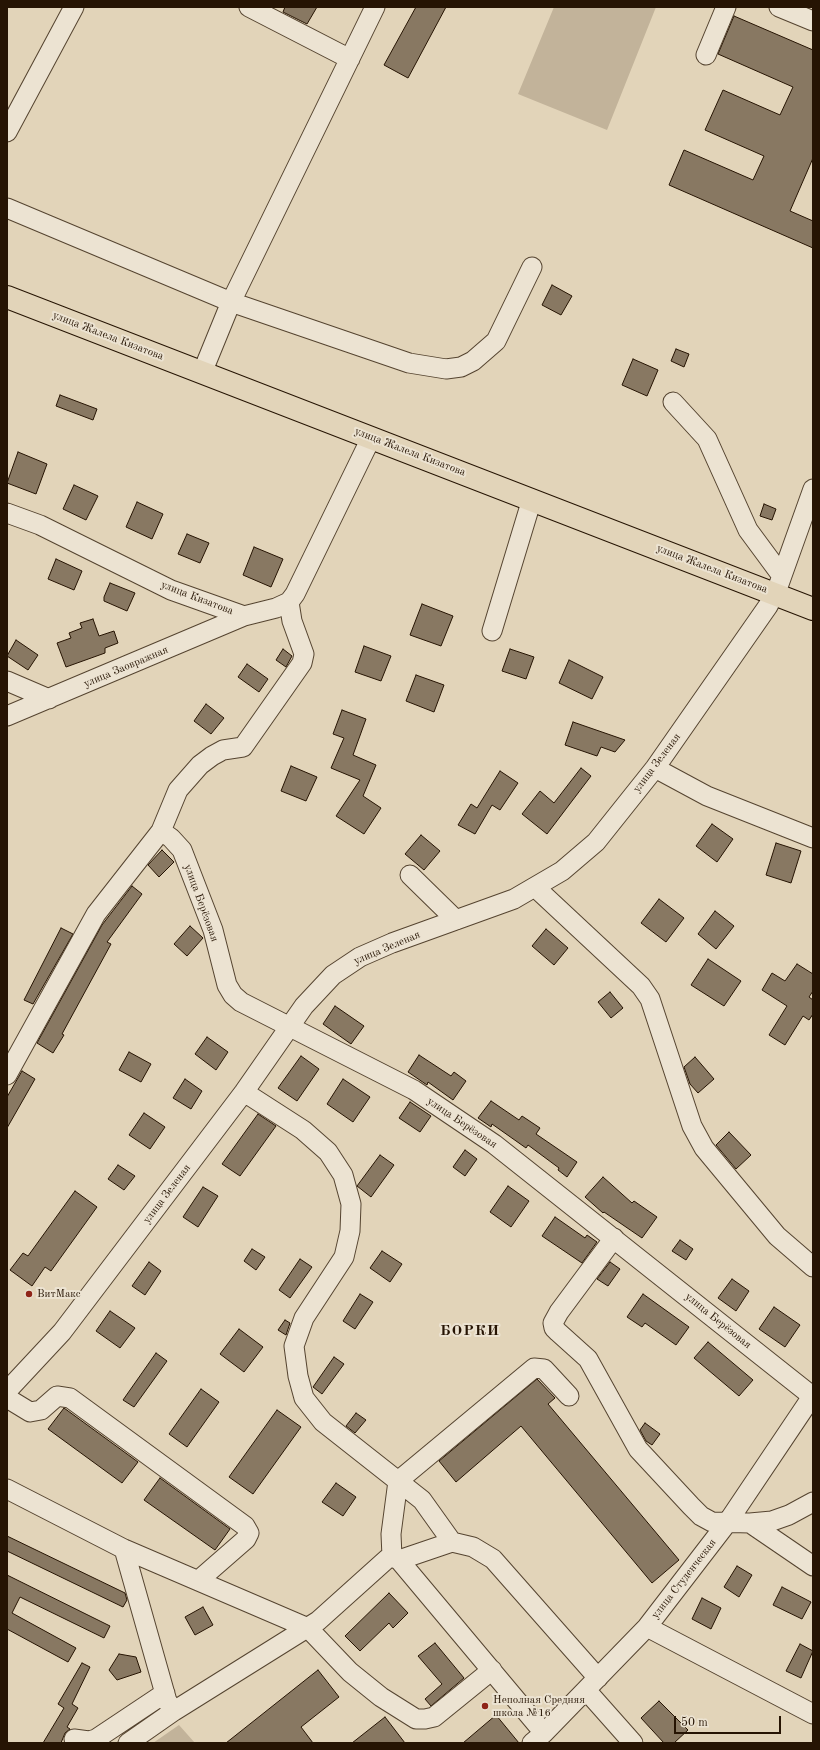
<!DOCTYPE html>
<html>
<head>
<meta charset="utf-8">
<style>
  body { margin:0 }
  #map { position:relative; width:820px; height:1750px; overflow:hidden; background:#e2d4b9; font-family:"Old Standard TT",serif }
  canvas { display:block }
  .frame { position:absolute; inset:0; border:8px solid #261403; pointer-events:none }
  .scale { position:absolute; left:674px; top:1716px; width:107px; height:18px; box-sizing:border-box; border:2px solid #261403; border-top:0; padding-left:5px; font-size:12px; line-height:14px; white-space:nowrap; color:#261403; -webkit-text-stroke:3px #ece3d2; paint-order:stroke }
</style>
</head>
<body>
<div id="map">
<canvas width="820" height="1750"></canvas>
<div class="frame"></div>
<div class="scale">50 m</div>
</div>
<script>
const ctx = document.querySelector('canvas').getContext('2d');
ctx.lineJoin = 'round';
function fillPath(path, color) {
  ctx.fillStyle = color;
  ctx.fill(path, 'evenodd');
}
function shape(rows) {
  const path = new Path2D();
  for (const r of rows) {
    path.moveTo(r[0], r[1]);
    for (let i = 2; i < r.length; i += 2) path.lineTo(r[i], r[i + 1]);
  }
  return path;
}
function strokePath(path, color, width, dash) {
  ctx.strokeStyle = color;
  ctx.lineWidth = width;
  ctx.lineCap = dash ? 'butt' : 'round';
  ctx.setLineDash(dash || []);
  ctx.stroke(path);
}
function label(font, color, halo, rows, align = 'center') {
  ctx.font = font + ' "Old Standard TT",serif';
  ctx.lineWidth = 4;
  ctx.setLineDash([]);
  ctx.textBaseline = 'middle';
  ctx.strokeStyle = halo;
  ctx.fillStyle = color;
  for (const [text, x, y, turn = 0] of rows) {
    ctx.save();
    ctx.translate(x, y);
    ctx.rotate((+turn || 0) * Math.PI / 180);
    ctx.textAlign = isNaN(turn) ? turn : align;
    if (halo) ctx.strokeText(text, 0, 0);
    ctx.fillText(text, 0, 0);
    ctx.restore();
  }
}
const green = shape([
  [554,7,656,7,607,130,518,94],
  [179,1725,195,1743,153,1743]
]);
const building = shape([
  [285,7,317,7,307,24,283,12,285,7],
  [416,7,446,7,408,78,384,65,416,7],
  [734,16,813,50,813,158,790,211,813,221,813,248,669,185,684,150,753,180,764,156,705,130,723,90,780,115,793,87,718,54,734,16],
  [552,285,572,296,561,315,542,305,552,285],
  [676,349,689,354,684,367,671,361,676,349],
  [633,359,658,370,647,396,622,385,633,359],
  [60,395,97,409,93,420,56,406,60,395],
  [18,452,47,464,36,494,7,483,18,452],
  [74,485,98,496,86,520,63,509,74,485],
  [137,502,163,514,152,539,126,527,137,502],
  [764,504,776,509,772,520,760,516,764,504],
  [187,534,209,543,200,563,178,554,187,534],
  [254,547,283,559,271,587,243,575,254,547],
  [56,559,82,571,74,590,48,579,56,559],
  [110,583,135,593,127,611,104,601,104,597,110,583],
  [422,604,453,616,441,646,410,635,422,604],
  [93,619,99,636,114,631,118,643,105,648,105,653,66,667,57,643,71,638,69,633,82,628,80,623,93,619],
  [16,640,38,655,28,670,7,656,16,640],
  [364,646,391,656,381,681,355,672,364,646],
  [283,649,292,656,286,667,276,660,283,649],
  [510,649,534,657,526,679,502,671,510,649],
  [569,660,603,677,592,699,559,683,569,660],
  [247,664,268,679,259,692,238,677,247,664],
  [416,675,444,685,434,712,406,701,416,675],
  [206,704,224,718,211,734,194,721,206,704],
  [342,710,366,719,353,755,376,765,363,796,381,808,364,834,336,816,360,780,331,768,344,738,333,734,342,710],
  [573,722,625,740,615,752,601,747,597,756,565,745,573,722],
  [291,766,317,777,306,801,281,791,291,766],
  [581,768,591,776,547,834,522,814,540,791,554,803,581,768],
  [500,771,518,783,500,810,492,805,475,834,458,825,471,804,477,808,500,771],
  [712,824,733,839,717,862,696,846,712,824],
  [421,835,440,851,424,870,405,854,421,835],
  [776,843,801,851,791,883,766,875,776,843],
  [162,850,174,862,159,877,148,865,162,850],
  [132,886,142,894,107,942,111,944,62,1034,64,1035,53,1053,37,1043,102,925,132,886],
  [659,899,684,918,666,942,641,923,659,899],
  [715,911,734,926,716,949,698,934,715,911],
  [190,926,203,938,187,956,174,944,190,926],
  [61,928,73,934,33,1004,24,1000,61,928],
  [546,929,568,948,554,965,532,946,546,929],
  [708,959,741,981,724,1006,691,985,708,959],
  [797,964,813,974,813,991,809,997,813,1000,813,1014,809,1020,803,1016,785,1045,769,1035,787,1006,762,990,772,973,785,981,797,964],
  [610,992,623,1008,611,1018,598,1002,610,992],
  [335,1006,364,1026,351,1044,323,1024,335,1006],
  [207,1037,228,1052,216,1070,195,1054,207,1037],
  [129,1052,151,1064,141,1082,119,1070,129,1052],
  [419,1055,451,1076,454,1072,466,1081,453,1100,428,1082,427,1085,408,1072,419,1055],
  [301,1056,319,1069,297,1101,278,1088,301,1056],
  [695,1057,714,1079,698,1093,690,1084,684,1067,695,1057],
  [22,1071,35,1079,7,1128,7,1097,22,1071],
  [185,1079,202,1091,191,1109,173,1098,185,1079],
  [343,1079,370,1097,353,1122,327,1104,343,1079],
  [491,1101,519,1120,522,1116,540,1128,536,1134,577,1162,567,1177,558,1170,559,1168,528,1145,526,1148,492,1124,491,1127,478,1118,491,1101],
  [410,1102,431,1116,420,1132,399,1118,410,1102],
  [144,1113,165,1127,150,1149,129,1135,144,1113],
  [258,1114,276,1126,240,1176,222,1164,258,1114],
  [729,1132,751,1155,736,1169,716,1145,729,1132],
  [465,1150,477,1159,465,1176,453,1167,465,1150],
  [380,1155,394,1165,371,1197,357,1186,380,1155],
  [118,1165,135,1176,124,1190,108,1179,118,1165],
  [603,1177,632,1203,634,1201,657,1217,642,1238,604,1212,603,1213,585,1197,603,1177],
  [508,1186,529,1201,511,1227,490,1212,508,1186],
  [203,1187,218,1196,198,1227,183,1217,203,1187],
  [75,1191,97,1207,51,1271,45,1267,32,1286,10,1270,23,1253,28,1256,75,1191],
  [555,1217,585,1238,587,1235,597,1242,582,1263,542,1236,555,1217],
  [680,1240,693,1249,686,1260,672,1251,680,1240],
  [252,1249,265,1257,256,1270,244,1261,252,1249],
  [382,1251,402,1264,390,1282,370,1268,382,1251],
  [300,1259,312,1267,290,1298,279,1290,300,1259],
  [149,1262,161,1271,145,1295,132,1286,149,1262],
  [610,1262,620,1269,608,1286,597,1279,610,1262],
  [732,1279,749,1291,736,1311,718,1298,732,1279],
  [360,1294,373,1302,355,1329,343,1321,360,1294],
  [643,1294,689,1327,676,1345,645,1323,642,1327,627,1317,643,1294],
  [774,1307,800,1325,785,1347,759,1329,774,1307],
  [110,1311,135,1328,120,1348,96,1331,110,1311],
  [285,1320,290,1323,286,1335,278,1330,285,1320],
  [239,1329,263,1347,244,1372,220,1354,239,1329],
  [708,1342,753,1380,739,1396,694,1358,708,1342],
  [156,1353,167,1361,134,1407,123,1400,156,1353],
  [334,1357,344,1364,322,1394,313,1387,334,1357],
  [537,1379,555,1398,548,1404,679,1560,652,1583,521,1426,456,1482,439,1461,537,1379],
  [201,1389,219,1402,187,1447,169,1434,201,1389],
  [64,1408,138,1462,122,1483,48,1429,64,1408],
  [277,1410,301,1427,253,1494,229,1477,277,1410],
  [356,1413,366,1420,355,1433,346,1426,356,1413],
  [645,1423,660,1434,652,1445,646,1441,640,1430,645,1423],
  [160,1478,230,1529,215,1550,144,1500,160,1478],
  [336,1483,356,1497,343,1516,322,1502,336,1483],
  [7,1536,125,1593,127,1600,123,1607,7,1551,7,1536],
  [737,1566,752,1575,739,1597,724,1587,737,1566],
  [7,1575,110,1626,104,1638,20,1597,12,1613,76,1648,68,1662,7,1629,7,1575],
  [782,1587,811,1602,802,1619,773,1605,782,1587],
  [389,1593,408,1613,393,1628,389,1623,360,1651,345,1636,389,1593],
  [702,1598,721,1608,711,1629,692,1619,702,1598],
  [203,1607,213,1625,195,1635,185,1617,203,1607],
  [435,1643,464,1678,431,1706,425,1699,442,1684,418,1656,435,1643],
  [800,1644,813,1651,801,1678,786,1671,800,1644],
  [119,1654,136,1657,141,1672,117,1680,109,1670,119,1654],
  [82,1663,90,1667,72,1704,78,1708,67,1727,70,1729,65,1733,61,1743,43,1743,64,1708,58,1704,82,1663],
  [318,1670,339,1697,301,1727,313,1743,226,1743,318,1670],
  [659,1701,688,1730,674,1743,664,1743,641,1718,659,1701],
  [496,1715,519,1743,463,1743,496,1715],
  [385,1717,405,1743,352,1743,385,1717]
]);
const minor = shape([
  [249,7,350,59],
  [779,7,813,21],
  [706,55,726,7],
  [7,132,74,7],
  [7,208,231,302,409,363,446,369,461,367,473,361,496,341,532,267],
  [202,373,231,302,375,7],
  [673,402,707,439,748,530,782,576],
  [7,513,40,525,171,590,244,616,276,608,289,602,295,594,371,438],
  [492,631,532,499],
  [7,681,49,699],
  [7,716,244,616],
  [655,768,707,796,813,838],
  [161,831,171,838,182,850,213,930,227,985,233,995,241,1002,414,1090,494,1144,812,1396],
  [410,875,456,920],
  [536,888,641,986,650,999,692,1126,704,1148,777,1236,813,1267],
  [7,1075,96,914,161,831,178,790,200,765,212,756,223,750,243,747,302,663,304,654,292,621,289,602],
  [244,1092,303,1130,328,1152,343,1175,351,1204,350,1231,344,1257,304,1318,294,1346,298,1376,304,1398,323,1422,422,1500,452,1542,473,1547,493,1559,598,1678],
  [614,1238,559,1312,553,1323,554,1328,558,1332,588,1359,638,1449,691,1506,701,1516,712,1522,750,1523,772,1521,789,1515,813,1502],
  [7,1391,62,1332,244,1092,304,1006,333,975,360,957,392,943,514,899,562,871,596,842,655,768,768,606,779,584,813,489],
  [7,1398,30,1412,41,1410,57,1396,70,1398,245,1526,249,1533,246,1539,199,1580],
  [7,1489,124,1549,308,1628,350,1672,381,1697,416,1719,425,1719,434,1717,492,1670],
  [750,1523,813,1566],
  [124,1549,167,1701,174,1711],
  [392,1557,391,1534,398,1481,534,1368,544,1369,569,1396],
  [399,1560,452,1542],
  [647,1627,813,1714],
  [586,1690,633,1743],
  [74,1739,89,1741,96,1739,165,1693],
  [128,1743,174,1711,318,1621,387,1559,392,1557,399,1560,544,1733],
  [532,1743,544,1733,647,1627,727,1523,813,1395]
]);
const major = shape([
  [7,297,813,609]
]);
const markers = [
  [29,1294,4,"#8f2418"],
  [485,1706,4,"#8f2418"]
];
const streetNames = [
  ["улица Жалела Кизатова",108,336,21],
  ["улица Жалела Кизатова",410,452,21],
  ["улица Жалела Кизатова",712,569,21],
  ["улица Кизатова",197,598,21],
  ["улица Заовражная",126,667,-23],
  ["улица Зеленая",657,763,-53],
  ["улица Берёзовая",201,903,70],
  ["улица Зеленая",387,948,-23],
  ["улица Берёзовая",462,1123,34],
  ["улица Зеленая",167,1194,-53],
  ["улица Берёзовая",718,1321,39],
  ["улица Студенческая",684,1579,-52]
];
const poiNames = [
  ["ВитМакс",37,1294],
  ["Неполная Средняя",493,1700],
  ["школа №16",493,1713]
];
const districtNames = [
  ["БОРКИ",470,1331]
];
fillPath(green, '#c2b39a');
fillPath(building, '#887862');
strokePath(building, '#261403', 1);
strokePath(minor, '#554430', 21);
strokePath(major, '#261403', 24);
strokePath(minor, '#ece3d2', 19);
strokePath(major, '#e2d4b9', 22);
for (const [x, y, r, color] of markers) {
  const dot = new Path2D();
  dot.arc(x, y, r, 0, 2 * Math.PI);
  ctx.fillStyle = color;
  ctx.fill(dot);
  strokePath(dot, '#ece3d2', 1.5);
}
label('11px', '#261403', '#ece3d2', streetNames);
label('11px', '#261403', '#ece3d2', poiNames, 'left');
ctx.letterSpacing = '1px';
label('bold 15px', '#261403', '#ece3d2', districtNames);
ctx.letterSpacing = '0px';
</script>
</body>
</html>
